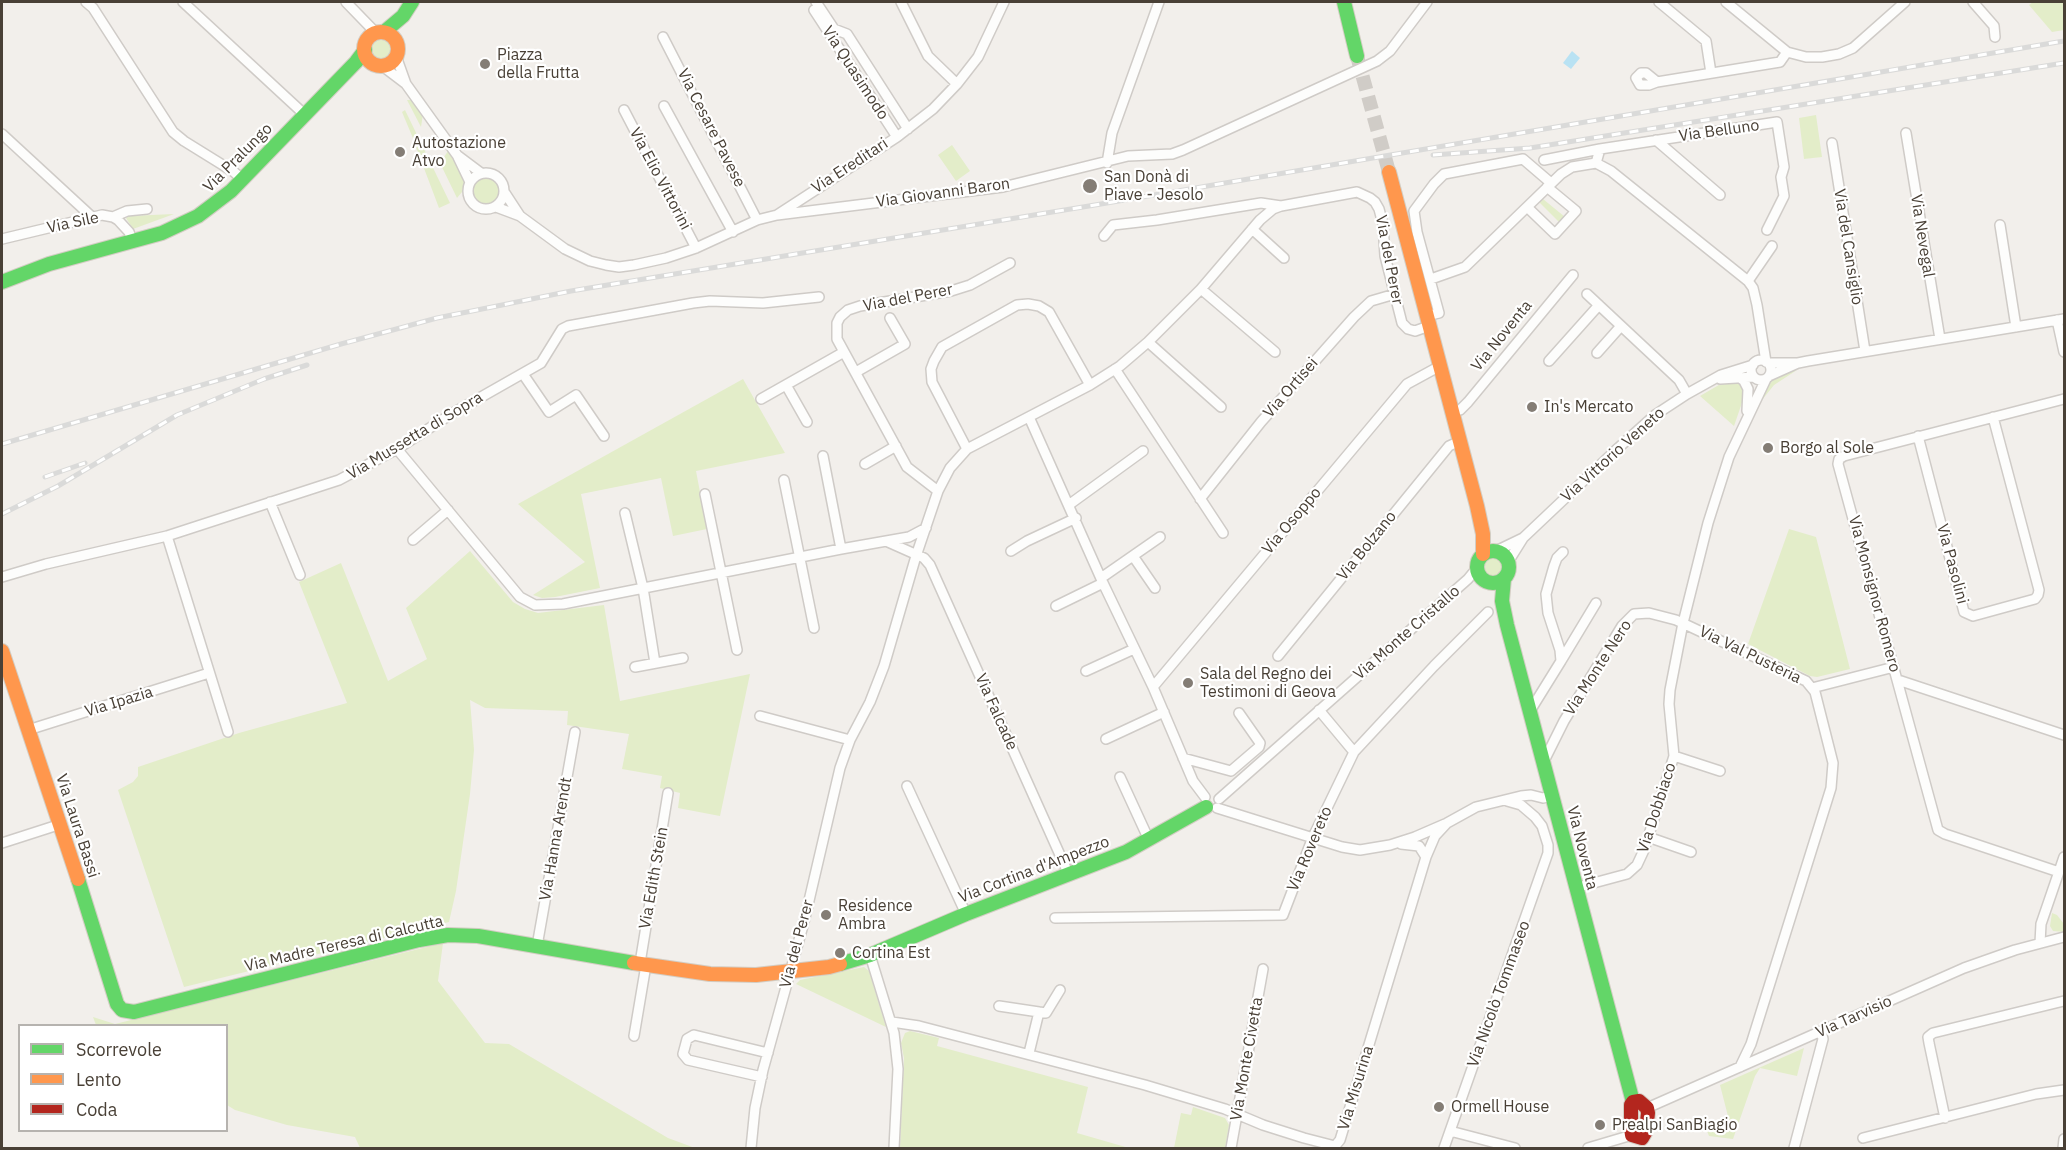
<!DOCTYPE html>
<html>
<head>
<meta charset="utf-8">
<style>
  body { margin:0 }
  #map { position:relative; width:2066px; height:1150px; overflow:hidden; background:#f2efeb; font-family:"IBM Plex Sans",sans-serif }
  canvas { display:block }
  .frame { position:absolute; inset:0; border:3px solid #494036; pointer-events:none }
  .legend { position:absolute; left:18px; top:1024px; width:210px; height:108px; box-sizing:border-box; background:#fff; border:2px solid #b6b3af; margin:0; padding:8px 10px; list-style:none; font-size:18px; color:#494036 }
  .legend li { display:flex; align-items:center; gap:12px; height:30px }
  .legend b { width:30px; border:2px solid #b6b3af }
</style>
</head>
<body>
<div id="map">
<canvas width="2066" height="1150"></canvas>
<div class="frame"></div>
<ul class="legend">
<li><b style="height:8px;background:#63d668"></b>Scorrevole</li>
<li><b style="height:8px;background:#ff974d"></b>Lento</li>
<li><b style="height:8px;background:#b3261e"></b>Coda</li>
</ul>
</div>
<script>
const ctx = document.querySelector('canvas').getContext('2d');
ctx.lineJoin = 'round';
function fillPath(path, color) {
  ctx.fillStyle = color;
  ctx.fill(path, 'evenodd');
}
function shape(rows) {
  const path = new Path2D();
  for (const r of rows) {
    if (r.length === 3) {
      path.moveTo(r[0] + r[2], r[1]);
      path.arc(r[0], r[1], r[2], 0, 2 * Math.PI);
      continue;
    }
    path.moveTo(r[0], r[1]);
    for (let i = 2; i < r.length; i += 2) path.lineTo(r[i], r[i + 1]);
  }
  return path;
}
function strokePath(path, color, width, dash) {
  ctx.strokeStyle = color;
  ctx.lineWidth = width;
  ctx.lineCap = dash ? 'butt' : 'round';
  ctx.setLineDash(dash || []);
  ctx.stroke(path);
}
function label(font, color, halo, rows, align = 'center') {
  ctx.font = font + ' "IBM Plex Sans",sans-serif';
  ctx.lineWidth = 4.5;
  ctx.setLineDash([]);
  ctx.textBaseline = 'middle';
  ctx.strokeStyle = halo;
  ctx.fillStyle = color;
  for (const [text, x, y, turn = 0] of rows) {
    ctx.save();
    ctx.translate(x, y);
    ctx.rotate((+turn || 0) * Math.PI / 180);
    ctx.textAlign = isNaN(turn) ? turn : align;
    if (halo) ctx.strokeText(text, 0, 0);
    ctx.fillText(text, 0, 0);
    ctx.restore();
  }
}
const green = shape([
  [2033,2,2064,2,2064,30,2052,32,2029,5],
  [380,49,11],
  [407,100,412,100,423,114,421,127],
  [405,110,420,141,415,143,402,112],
  [1816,115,1822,157,1804,159,1799,118],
  [422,145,450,203,439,208,416,147],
  [952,145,970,171,956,181,938,155],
  [448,151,465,179,462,192,457,198,440,163],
  [486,191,14],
  [1543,199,1565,217,1560,223,1539,202],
  [174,214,133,229,126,218,129,216],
  [1797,370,1774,385,1762,400,1769,384,1774,379,1784,373],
  [743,379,785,453,696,471,707,529,673,536,661,478,581,494,600,588,555,597,542,598,533,595,585,562,518,504],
  [1724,382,1738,383,1743,388,1745,394,1734,426,1700,396],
  [1789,529,1816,537,1850,669,1817,677,1810,676,1748,644],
  [470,551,513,602,525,609,538,613,604,605,620,701,750,674,720,816,678,808,680,793,660,788,662,776,622,769,629,734,567,725,568,711,485,708,470,700,474,750,470,794,456,891,449,922,184,987,118,790,133,782,138,776,138,767,239,733,347,703,299,582,341,563,388,681,427,659,406,608],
  [1493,567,9],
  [2052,913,2057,915,2064,924,2064,932,2053,931,2050,926],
  [443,943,438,981,485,1043,509,1044,668,1138,695,1148,360,1148,355,1137,287,1125,235,1110,227,1105,226,1026,96,1025,93,1017,115,1024],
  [864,967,869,971,886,1027,796,984,800,980],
  [910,1031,939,1038,937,1046,1088,1087,1077,1133,1129,1148,900,1148,904,1058,901,1043,905,1033],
  [1804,1048,1797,1076,1760,1068,1755,1076,1733,1139,1709,1136,1707,1131,1730,1124,1720,1085],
  [1193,1107,1225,1118,1229,1125,1225,1148,1174,1148,1181,1113,1191,1115]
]);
const water = shape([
  [1572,51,1580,58,1571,69,1563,63]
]);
const secondaryTunnel = shape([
  [1357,56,1389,172]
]);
const street = shape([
  [86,2,93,8,173,132,184,141,234,172,242,179],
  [183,2,304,114],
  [346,2,376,33],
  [816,2,834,29,847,34,908,129],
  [901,2,928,56,957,84],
  [1659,2,1706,41,1711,73],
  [1726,2,1787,52,1806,57,1822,57,1839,54,1853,48,1905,2],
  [1973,2,1994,26,1995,37],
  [814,10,897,137],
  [663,37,757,220],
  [396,56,406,84],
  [381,65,406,84,457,155,481,173],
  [1657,82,1646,73,1641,73,1636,78,1640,85,1649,85,1657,82,1780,62,1787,52],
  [664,106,733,232],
  [624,110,696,248],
  [1906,133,1940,339],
  [2,134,92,217],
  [1656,140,1720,195],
  [1832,143,1865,351],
  [458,157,470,182],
  [1544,160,1600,149],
  [1107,163,1112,133,1159,2],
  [1596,163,1600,149,1777,122,1784,167,1781,177,1784,196,1767,230],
  [486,191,18],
  [505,193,520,216],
  [496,207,520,216,565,249,590,261,606,265,619,267,634,265,666,258,696,248,757,220,777,215,897,137,933,109,957,84,978,57,1004,2],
  [1527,207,1555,234,1576,211,1547,187],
  [777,215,1003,187,1128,156,1172,154,1183,150,1377,61,1390,51,1427,2],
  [113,217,127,211,147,209],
  [2000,225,2016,327],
  [1252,229,1284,258],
  [1104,236,1113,225,1157,220,1261,203,1281,206],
  [2,239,102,215,113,217,118,220,129,232,133,242],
  [1431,279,1465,267,1561,174,1572,167,1596,163,1611,171,1748,281,1753,288,1757,305,1766,362],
  [1748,281,1772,246],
  [1201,289,1275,352],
  [1587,294,1679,380,1687,394],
  [1426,316,1439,313,1417,232,1414,211,1434,184,1444,174,1523,159,1551,183],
  [2057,320,2064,352],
  [1148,342,1221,407],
  [1597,353,1621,326],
  [1761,370,10],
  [1549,361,1599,305],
  [1768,363,1796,363],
  [1115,369,1223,533],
  [856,372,905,344,890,318],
  [523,374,549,412,576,395,604,436],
  [1769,376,1798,363,1808,361,2064,319],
  [1740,378,1744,381,1748,389,1747,411],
  [1720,379,1754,377],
  [786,385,807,422],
  [761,399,844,352],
  [1452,412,1460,410,1468,402,1573,275],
  [1029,417,1103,583,1153,687,1193,781,1205,797],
  [1918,436,1964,612,1973,616,2035,599,2038,595,2039,590,1993,417],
  [397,449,520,597,535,605,563,604,841,549,909,537,926,528],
  [967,449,932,382,931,369,934,361,942,347,1017,305,1028,304,1039,306,1049,312,1090,385],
  [823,456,841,549],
  [865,464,896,446],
  [784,480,814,628],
  [938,491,907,467,837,339,837,323,840,317,848,310,860,306,951,291,970,285,1010,263],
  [705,494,737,650],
  [1200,499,1261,422,1354,317,1371,301,1395,294],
  [270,502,300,575],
  [1070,504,1143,451],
  [625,513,643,588,655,663],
  [167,536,228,732],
  [413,540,448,510],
  [888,542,924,558,930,565,1069,875],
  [1011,551,1027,541,1076,518],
  [1496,551,1523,538],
  [1133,556,1155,588],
  [1508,562,1523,538,1616,450,1655,415,1687,394,1721,375,1753,365],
  [2,577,46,564,167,536,339,480,397,449,453,413,541,363,562,329,568,326,693,303,710,301,763,303,819,297],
  [1101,578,1160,537],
  [1056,606,1103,583],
  [1278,656,1449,446,1460,441],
  [1561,661,1596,603],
  [635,667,683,658],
  [1086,671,1134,649],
  [1898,680,2064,735],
  [1153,687,1407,384,1440,366],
  [1812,688,1894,667],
  [1319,710,1354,752],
  [1530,711,1561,661,1560,650,1548,613,1546,594,1554,566,1557,558,1563,552],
  [760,716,850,740],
  [28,730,209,673],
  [1106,739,1164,712],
  [1674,756,1720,771],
  [1183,758,1231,771,1259,747,1260,743,1239,713],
  [1543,763,1564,721,1622,626,1634,614,1649,613,1676,620,1806,681,1815,692,1833,763,1831,788,1751,1044,1740,1067],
  [1120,777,1149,840],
  [907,786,966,914],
  [1219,799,1468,579,1477,568],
  [1217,808,1342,847,1360,850,1390,845,1415,837,1445,824],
  [1648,837,1691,852],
  [2,843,61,824],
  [1401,844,1419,846,1426,857],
  [2059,872,1945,834,1938,830,1838,464,1839,459,1844,456,2064,399],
  [1575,888,1627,874,1637,865,1644,850,1674,756,1669,704,1670,690,1683,623,1708,523,1729,457,1766,379],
  [1055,918,1283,915,1313,837,1354,752,1434,666,1488,612],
  [2040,943,2041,924,2064,857],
  [537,946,575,732],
  [870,955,894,1033,898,1069,894,1148],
  [640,963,668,793],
  [999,1006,1039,1012],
  [892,1022,919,1026,1145,1085,1225,1109,1263,1125,1304,1138,1335,1146,1340,1140,1426,857,1435,836,1447,823,1476,807,1521,796,1531,795,1543,798,1552,796],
  [634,1036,646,965],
  [1029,1053,1039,1012,1046,1013,1060,990],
  [762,1077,688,1060,683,1054,687,1039,694,1035,768,1053],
  [1647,1108,1964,968,2015,950,2064,937],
  [1945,1118,1929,1043,1928,1037,1933,1033,2064,1001],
  [1450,1131,1515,1148],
  [1863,1138,2036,1094,2064,1090],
  [751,1148,755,1108,763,1070,804,922,840,768,850,740,870,702,884,666,916,556,938,491,950,468,967,449,1090,385,1120,366,1148,342,1201,289,1260,220,1273,209,1281,206,1357,192,1370,198,1375,202,1379,209,1383,224,1385,256,1402,323,1408,329,1415,331,1429,326],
  [1231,1148,1263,969],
  [1444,1148,1548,853,1548,845,1542,826,1535,817,1521,805,1507,801],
  [1588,1148,1632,1135],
  [1794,1148,1823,1039,1821,1031],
  [2063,1148,2064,1139]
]);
const fast = shape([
  [1344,2,1357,56],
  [384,32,403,16,412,2],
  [2,282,49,264,162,233,198,216,231,191,356,62,365,50],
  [1493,567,16],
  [1504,578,1502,601,1507,625,1633,1102],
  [78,879,117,1004,122,1010,134,1012,419,940,448,935,478,936,634,963],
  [840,964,870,955,966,914,1126,852,1206,807]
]);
const slow = shape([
  [381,49,17],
  [1389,172,1477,506,1483,534,1483,554],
  [2,651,78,879],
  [634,963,710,974,756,975,829,967,840,964]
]);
const jam = shape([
  [1639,1101,1647,1108,1648,1113,1646,1131,1642,1138,1632,1135,1631,1128,1631,1105,1633,1102,1639,1101]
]);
const rail = shape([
  [1433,155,1530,148,2064,63],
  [2,444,341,344,437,318,502,305,571,291,1095,205,2064,41],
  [45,477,85,463],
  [2,514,58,486,177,415,264,379,307,365]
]);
const markers = [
  [485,64,6,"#847d75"],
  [400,152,6,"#847d75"],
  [1090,186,8,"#847d75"],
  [1532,407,6,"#847d75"],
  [1768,448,6,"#847d75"],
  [1188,683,6,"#847d75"],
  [826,915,6,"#847d75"],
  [840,953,6,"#847d75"],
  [1439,1107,6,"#847d75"],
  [1600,1125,6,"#847d75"]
];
const poiNames = [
  ["Piazza",497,55],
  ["della Frutta",497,73],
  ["Autostazione",412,143],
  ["Atvo",412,161],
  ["San Donà di",1104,177],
  ["Piave - Jesolo",1104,195],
  ["In's Mercato",1544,407],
  ["Borgo al Sole",1780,448],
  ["Sala del Regno dei",1200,674],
  ["Testimoni di Geova",1200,692],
  ["Residence",838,906],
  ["Ambra",838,924],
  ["Cortina Est",852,953],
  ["Ormell House",1451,1107],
  ["Prealpi SanBiagio",1612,1125]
];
const streetNames = [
  ["Via Quasimodo",855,73,57],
  ["Via Cesare Pavese",711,128,63],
  ["Via Belluno",1719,131,-8],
  ["Via Pralungo",238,158,-45],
  ["Via Ereditari",850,166,-33],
  ["Via Elio Vittorini",660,179,62],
  ["Via Giovanni Baron",943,193,-8],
  ["Via Sile",73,223,-12],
  ["Via Nevegal",1922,236,81],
  ["Via del Cansiglio",1848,247,81],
  ["Via del Perer",1389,260,79],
  ["Via del Perer",908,298,-11],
  ["Via Noventa",1502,336,-51],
  ["Via Ortisei",1291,388,-49],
  ["Via Mussetta di Sopra",415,436,-31],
  ["Via Vittorio Veneto",1613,455,-42],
  ["Via Osoppo",1292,521,-50],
  ["Via Bolzano",1367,546,-51],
  ["Via Pasolini",1952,564,75],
  ["Via Monsignor Romero",1874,594,75],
  ["Via Monte Cristallo",1407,633,-41],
  ["Via Val Pusteria",1750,655,26],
  ["Via Monte Nero",1598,668,-57],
  ["Via Ipazia",119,702,-17],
  ["Via Falcade",996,712,66],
  ["Via Dobbiaco",1657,808,-72],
  ["Via Laura Bassi",77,826,72],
  ["Via Hanna Arendt",556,839,-80],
  ["Via Noventa",1582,848,76],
  ["Via Rovereto",1310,849,-67],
  ["Via Cortina d'Ampezzo",1034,870,-21],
  ["Via Edith Stein",654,878,-80],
  ["Via Madre Teresa di Calcutta",344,944,-13],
  ["Via del Perer",797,944,-75],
  ["Via Nicolò Tommaseo",1499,994,-70],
  ["Via Tarvisio",1854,1017,-24],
  ["Via Monte Civetta",1247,1059,-80],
  ["Via Misurina",1356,1088,-73]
];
fillPath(green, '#e3edc9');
fillPath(water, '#b9e2f3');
strokePath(secondaryTunnel, '#d0ccc7', 14, [14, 7]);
strokePath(street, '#cfcbc7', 12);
strokePath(fast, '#d3cdc3', 16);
strokePath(slow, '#d3cdc3', 16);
strokePath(jam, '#d3cdc3', 16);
strokePath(street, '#fdfdfc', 9);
strokePath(fast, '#63d668', 14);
strokePath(slow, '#ff974d', 14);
strokePath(jam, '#b3261e', 14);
strokePath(rail, '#dadad9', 5);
strokePath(rail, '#fff', 3, [9]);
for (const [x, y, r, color] of markers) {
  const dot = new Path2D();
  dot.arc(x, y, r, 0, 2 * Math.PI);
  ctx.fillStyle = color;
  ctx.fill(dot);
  strokePath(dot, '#fff', 2);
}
label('16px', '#494036', '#fff', poiNames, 'left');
label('16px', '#494036', '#fff', streetNames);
</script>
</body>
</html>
